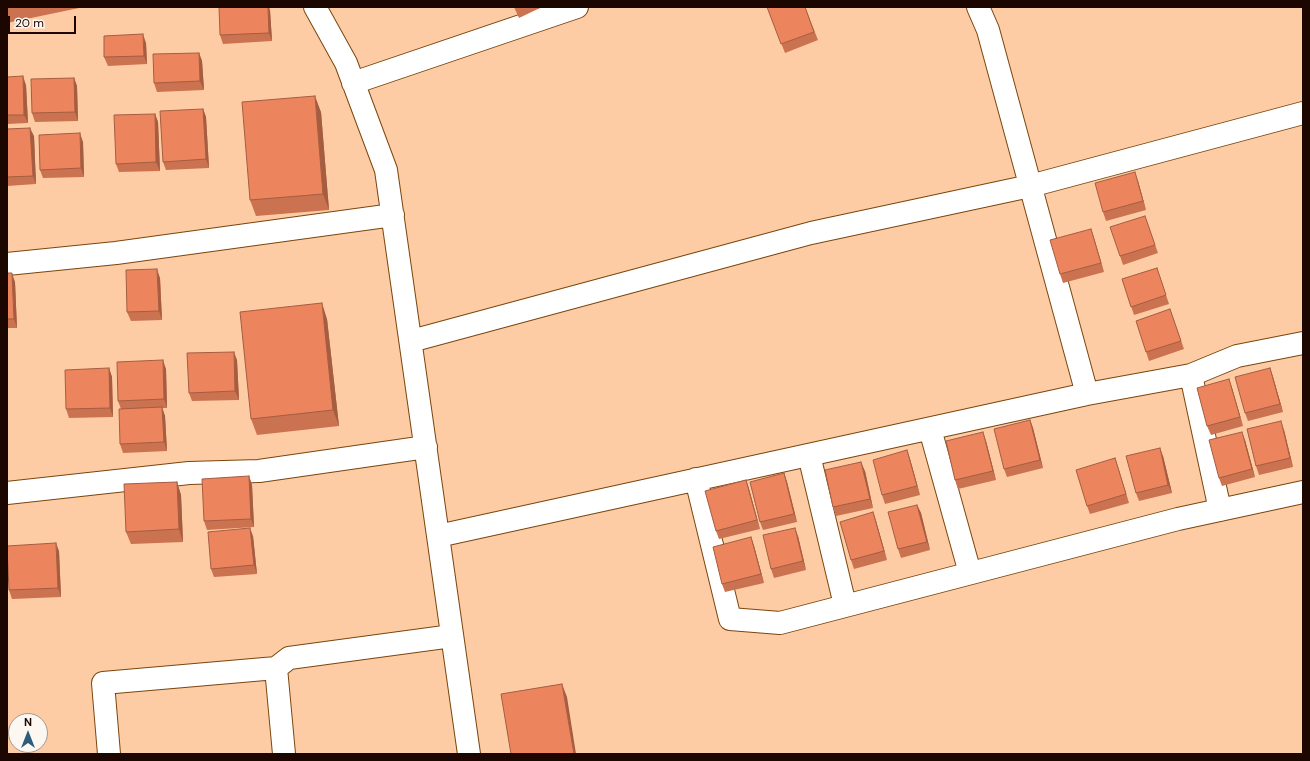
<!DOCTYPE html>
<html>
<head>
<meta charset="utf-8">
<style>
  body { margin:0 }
  #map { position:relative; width:1310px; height:761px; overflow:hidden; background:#fecca4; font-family:"DM Sans",sans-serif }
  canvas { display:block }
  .frame { position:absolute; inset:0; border:8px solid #1c0700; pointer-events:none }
  .north { position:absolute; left:8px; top:713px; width:40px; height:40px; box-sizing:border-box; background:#fdf7f2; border:1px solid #a39791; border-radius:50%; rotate:0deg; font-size:11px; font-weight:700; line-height:16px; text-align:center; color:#1c0700 }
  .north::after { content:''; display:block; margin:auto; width:14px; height:18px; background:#2e5c7b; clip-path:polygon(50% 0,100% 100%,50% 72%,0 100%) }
  .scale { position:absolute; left:8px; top:16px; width:68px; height:18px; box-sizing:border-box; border:2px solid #1c0700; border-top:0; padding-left:5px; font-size:12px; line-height:14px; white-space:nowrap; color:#1c0700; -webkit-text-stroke:3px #fdf7f2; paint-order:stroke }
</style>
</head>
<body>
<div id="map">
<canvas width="1310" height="761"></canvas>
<div class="frame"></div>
<div class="north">N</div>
<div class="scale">20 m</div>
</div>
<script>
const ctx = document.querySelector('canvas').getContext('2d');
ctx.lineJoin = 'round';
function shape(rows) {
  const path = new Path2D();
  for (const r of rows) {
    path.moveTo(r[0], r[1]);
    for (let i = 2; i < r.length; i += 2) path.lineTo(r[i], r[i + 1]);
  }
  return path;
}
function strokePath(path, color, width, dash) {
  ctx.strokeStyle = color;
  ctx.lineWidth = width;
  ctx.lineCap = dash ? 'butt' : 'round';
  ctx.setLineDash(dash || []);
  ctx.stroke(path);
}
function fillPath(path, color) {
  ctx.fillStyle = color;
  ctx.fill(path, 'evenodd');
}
const minor = shape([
  [315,7,346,63,386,170,469,754],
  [978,7,988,30,1087,394],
  [353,83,577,7],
  [7,264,116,253,393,215],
  [411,341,811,233,1030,186,1303,113],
  [1191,375,1220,510],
  [930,429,970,573],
  [809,455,845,605],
  [696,479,730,619,780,623,1178,519,1303,492],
  [7,493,189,473,259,471,426,447],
  [438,536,1087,394,1191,375,1237,356,1303,343],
  [276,668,284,754],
  [109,754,103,683,276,668,289,658,452,636]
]);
const wall = shape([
  [7,7,84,7,7,23],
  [514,7,542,7,519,18],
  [767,7,805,7,818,40,785,53],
  [270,10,272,41,223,44,220,35],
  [146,43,147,64,108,66,104,57],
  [199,53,202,61,204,90,157,92,154,83],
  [7,77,26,85,28,123,7,124],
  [74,78,77,86,78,121,35,122,32,113],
  [203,109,206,117,209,168,166,170,163,162],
  [321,112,329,210,256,216,250,200],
  [155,114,158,122,160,171,119,172,116,164],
  [7,129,34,136,36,184,7,186],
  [83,142,84,177,43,178,40,170],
  [1138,181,1146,210,1106,221,1103,212],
  [1145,216,1158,253,1123,265,1120,256],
  [1091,229,1094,238,1104,272,1063,283,1060,274],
  [1157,268,1169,304,1134,315,1122,279],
  [7,273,15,282,17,328,7,328],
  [160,278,162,320,131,321,127,312],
  [1170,309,1184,349,1149,361,1136,321],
  [327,319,339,426,257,435,251,419],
  [237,360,239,400,192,401,189,393],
  [109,368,112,377,113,417,69,418,66,409],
  [1270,368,1273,377,1283,412,1248,421,1245,413],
  [166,369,167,408,162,408,165,416,167,451,123,453,120,444,121,409,118,401],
  [1229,379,1232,388,1243,426,1211,435,1207,426],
  [1030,420,1033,428,1043,468,1007,477,1004,469],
  [1284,430,1293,467,1259,475,1256,466],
  [1245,440,1255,477,1222,486,1219,478],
  [986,441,996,480,958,489,955,480],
  [907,450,910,459,920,495,885,504,882,495],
  [1163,456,1172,493,1139,501,1136,493],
  [1115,458,1129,503,1090,514,1087,506],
  [865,471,873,508,836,516,833,507],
  [784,473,787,482,797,522,763,530,760,522],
  [249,476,252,485,254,527,207,530,204,521],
  [746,480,749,489,760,529,719,539,716,531],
  [177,482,181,495,183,542,131,544,126,532],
  [917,505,921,513,930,550,901,558,898,549],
  [873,512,876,521,887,560,854,569,851,560],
  [253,536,257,574,214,577,211,569],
  [798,536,806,570,774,578,771,569],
  [751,537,754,546,764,583,725,592,722,584],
  [59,551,61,597,12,599,9,590]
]);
const shadedWall = shape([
  [268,7,269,7,270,10,272,41,269,33],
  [143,34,146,43,147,64,144,56],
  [199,53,202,61,204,90,200,81],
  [23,76,26,85,28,123,24,115],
  [74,78,77,86,78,121,75,112],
  [315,96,321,112,329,210,323,194],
  [203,109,206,117,209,168,206,159],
  [155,114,158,122,160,171,156,162],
  [30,128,34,136,36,184,33,176],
  [80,133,83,142,84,177,81,168],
  [1135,172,1138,181,1146,210,1143,201],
  [1091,229,1094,238,1104,272,1101,263],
  [157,269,160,278,162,320,159,311],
  [12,273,15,282,17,328,14,319],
  [322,303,327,319,339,426,333,410],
  [234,352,237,360,239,400,235,391],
  [163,360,166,369,167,408,164,399],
  [109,368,112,377,113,417,110,408],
  [1270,368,1273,377,1283,412,1280,404],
  [1229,379,1232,388,1243,426,1240,417],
  [162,407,165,416,167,451,164,442],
  [1030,420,1033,428,1043,468,1040,460],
  [1281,421,1284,430,1293,467,1290,458],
  [983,432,986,441,996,480,993,471],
  [1242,432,1245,440,1255,477,1252,469],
  [1160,448,1163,456,1172,493,1168,485],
  [907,450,910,459,920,495,917,486],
  [1115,458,1118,467,1129,503,1126,494],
  [861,462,865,471,873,508,870,499],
  [784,473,787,482,797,522,794,514],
  [249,476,252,485,254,527,251,519],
  [746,480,749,489,760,529,757,520],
  [177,482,181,495,183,542,179,529],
  [917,505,921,513,930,550,927,542],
  [873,512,876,521,887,560,884,551],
  [250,528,253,536,257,574,254,565],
  [795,528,798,536,806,570,803,561],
  [751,537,754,546,764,583,761,574],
  [56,543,59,551,61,597,58,588],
  [562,684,567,697,576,754,574,754]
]);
const building = shape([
  [219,7,268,7,269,33,220,35,219,7],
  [767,7,805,7,814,32,781,44,767,7],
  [143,34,144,56,104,57,104,36,143,34],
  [199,53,200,81,154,83,153,54,199,53],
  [23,76,24,115,7,115,7,77,23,76],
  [74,78,75,112,32,113,31,79,74,78],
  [315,96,323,194,250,200,242,102,315,96],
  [203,109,206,159,163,162,160,111,203,109],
  [155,114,156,162,116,164,114,115,155,114],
  [30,128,33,176,7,177,7,129,30,128],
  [80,133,81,168,40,170,39,135,80,133],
  [1135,172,1143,201,1103,212,1095,183,1135,172],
  [1145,216,1155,245,1120,256,1110,227,1145,216],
  [1091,229,1101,263,1060,274,1050,240,1091,229],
  [1157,268,1166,295,1131,307,1122,279,1157,268],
  [157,269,159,311,127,312,126,270,157,269],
  [7,273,12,273,14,319,7,319,7,273],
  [322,303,333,410,251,419,240,312,322,303],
  [1170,309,1181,341,1146,352,1136,321,1170,309],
  [234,352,235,391,189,393,187,353,234,352],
  [163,360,164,399,118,401,117,362,163,360],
  [109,368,110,408,66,409,65,370,109,368],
  [1270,368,1280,404,1245,413,1235,377,1270,368],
  [1229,379,1240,417,1207,426,1197,388,1229,379],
  [162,407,164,442,120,444,119,409,162,407],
  [1030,420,1040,460,1004,469,994,429,1030,420],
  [1281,421,1290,458,1256,466,1247,429,1281,421],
  [983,432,993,471,955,480,946,441,983,432],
  [1242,432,1252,469,1219,478,1209,440,1242,432],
  [1160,448,1168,485,1136,493,1126,456,1160,448],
  [907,450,917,486,882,495,873,460,907,450],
  [1115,458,1126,494,1087,506,1076,470,1115,458],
  [861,462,870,499,833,507,825,470,861,462],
  [784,473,794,514,760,522,750,482,784,473],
  [249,476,251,519,204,521,202,479,249,476],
  [746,480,757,520,716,531,705,491,746,480],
  [177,482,179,529,126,532,124,484,177,482],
  [917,505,927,542,898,549,888,512,917,505],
  [873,512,884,551,851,560,840,522,873,512],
  [250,528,254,565,211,569,208,532,250,528],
  [795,528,803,561,771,569,763,535,795,528],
  [751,537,761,574,722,584,713,547,751,537],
  [56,543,58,588,9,590,7,546,56,543],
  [562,684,574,754,511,754,501,694,562,684]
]);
strokePath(minor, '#7a460d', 24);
strokePath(minor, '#fff', 22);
fillPath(wall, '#cb7250');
fillPath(shadedWall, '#a55d41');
fillPath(building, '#ec855d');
strokePath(building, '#a55d41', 1);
</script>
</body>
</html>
